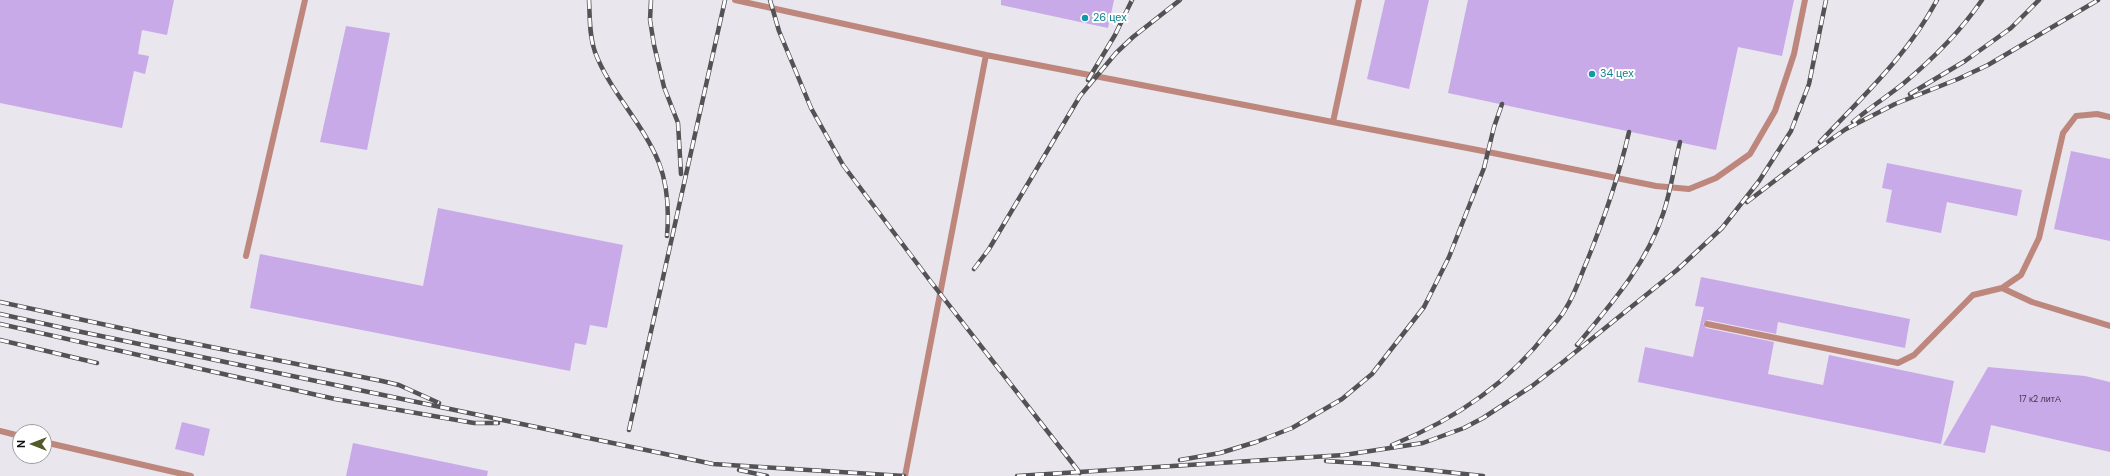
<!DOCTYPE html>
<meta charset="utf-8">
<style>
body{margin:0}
#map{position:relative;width:2110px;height:476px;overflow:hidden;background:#e9e6ed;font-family:"DM Sans",sans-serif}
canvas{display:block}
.north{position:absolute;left:12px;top:424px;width:40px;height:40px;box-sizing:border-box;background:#fff;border:1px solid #9f9fa0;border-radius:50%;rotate:270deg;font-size:11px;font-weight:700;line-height:16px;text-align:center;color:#100f11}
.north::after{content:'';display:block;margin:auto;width:14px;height:18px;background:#535a29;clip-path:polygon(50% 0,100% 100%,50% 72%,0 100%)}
</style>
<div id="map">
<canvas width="2110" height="476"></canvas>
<div class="north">N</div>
</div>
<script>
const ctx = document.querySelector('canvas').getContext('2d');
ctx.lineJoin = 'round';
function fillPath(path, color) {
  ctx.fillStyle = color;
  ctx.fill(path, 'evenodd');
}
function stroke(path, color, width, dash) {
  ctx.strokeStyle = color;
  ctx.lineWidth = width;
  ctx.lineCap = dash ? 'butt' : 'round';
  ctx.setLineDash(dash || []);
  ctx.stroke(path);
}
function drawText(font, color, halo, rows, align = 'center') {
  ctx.font = font + ' "DM Sans",sans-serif';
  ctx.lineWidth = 4;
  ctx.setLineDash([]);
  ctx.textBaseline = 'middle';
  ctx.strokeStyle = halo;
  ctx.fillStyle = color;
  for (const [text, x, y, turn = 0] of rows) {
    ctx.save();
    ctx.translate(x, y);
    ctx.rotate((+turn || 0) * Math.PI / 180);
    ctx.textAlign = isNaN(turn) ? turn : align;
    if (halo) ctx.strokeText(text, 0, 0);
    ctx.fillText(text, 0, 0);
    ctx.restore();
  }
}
const building = new Path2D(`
 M0 0H174L167 35 142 30 138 54 149 56 145 74 134 71 122 128 0 103Z
 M1001 0H1114L1108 28 1001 5Z
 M1385 0H1429L1409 89 1367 79Z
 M1468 0H1794L1782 56 1738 47 1716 150 1448 93Z
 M346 26 390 33 367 150 320 142Z
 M2071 151 2110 159V241L2054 229Z
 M1887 163 2022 190 2017 216 1947 202 1941 233 1886 222 1892 190 1882 188Z
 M438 208 623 245 607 328 590 325 586 345 575 343 570 371 250 308 260 254 423 286Z
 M1701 277 1910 319 1905 348 1778 322 1776 334 1708 320 1703 323 1706 328 1774 342 1768 374 1823 385 1829 355 1954 381 1941 444 1638 382 1645 347 1693 357 1704 307 1695 306Z
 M1988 367 2085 376 2110 382V452L1991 425 1985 453 1943 445Z
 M182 422 210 429 204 456 175 449Z
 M353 443 488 471 487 476H346Z`);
const lane = new Path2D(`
 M735 0 986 55 1488 152 1656 186 1689 189 1716 178 1750 154 1775 111 1794 54 1805 0
 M1333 122 1359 0
 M246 256 305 0
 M2002 288 2032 302 2110 326
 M1707 324 1898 363 1914 355 1973 295 2002 288 2021 275 2039 238 2063 133 2076 116 2097 114 2110 117
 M0 431 20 436
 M44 442 191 476
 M905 476 986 55`);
const rail = new Path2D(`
 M589 0C590 17 589 35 595 52 610 92 643 123 659 163 668 186 669 212 667 236
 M651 0 650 20 654 45 664 87 678 123 681 174
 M770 0 779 31 811 108 843 165 931 282 1080 473
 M1088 80 1115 35 1132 0
 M1910 94 1965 61 2011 28 2039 0
 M1853 122C1869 108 1888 96 1904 83 1934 58 1960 32 1982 0
 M1820 142C1862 97 1908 55 1937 0
 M1747 202 1811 153 1846 129 1895 104 1958 79 1988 65 2098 0
 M974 269 989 249 1080 96 1116 53 1133 37 1180 0
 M0 302 171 339 382 381 399 385 439 403
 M0 314 77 331 713 464 904 476
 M0 324 335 399 474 423H498
 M0 340 97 363
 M1577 345C1611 304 1646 265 1663 214 1671 191 1674 166 1680 142
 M629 430 725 0
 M1392 445C1454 420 1509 383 1549 330 1555 323 1562 316 1566 308 1575 294 1580 277 1587 261 1604 219 1619 176 1629 132
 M1180 460 1220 453 1256 442 1292 428 1342 399 1372 374 1424 307 1449 257 1484 168 1494 127 1502 104
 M1326 461 1373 464 1483 476
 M739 470 767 476
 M1017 476 1344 455 1423 443 1464 428 1483 418 1532 386 1563 362 1677 270 1722 228 1759 181 1791 131 1809 84 1826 0`);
const markers = [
 [1085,18,4,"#0f9aa8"],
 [1592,74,4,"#0f9aa8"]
];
const numberNames = [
 ["17 к2 литА",2040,400]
];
const cultureNames = [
 ["26 цех",1093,18],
 ["34 цех",1600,74]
];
fillPath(building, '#c9aae9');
stroke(lane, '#be877d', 6);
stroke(rail, '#535255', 4.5);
stroke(rail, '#fff', 3, [9]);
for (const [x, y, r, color] of markers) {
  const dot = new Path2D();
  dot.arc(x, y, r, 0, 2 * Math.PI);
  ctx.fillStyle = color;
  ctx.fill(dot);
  stroke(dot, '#fff', 1.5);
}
drawText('9px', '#3e3647', null, numberNames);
drawText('11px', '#0d838f', '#fff', cultureNames, 'left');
</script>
